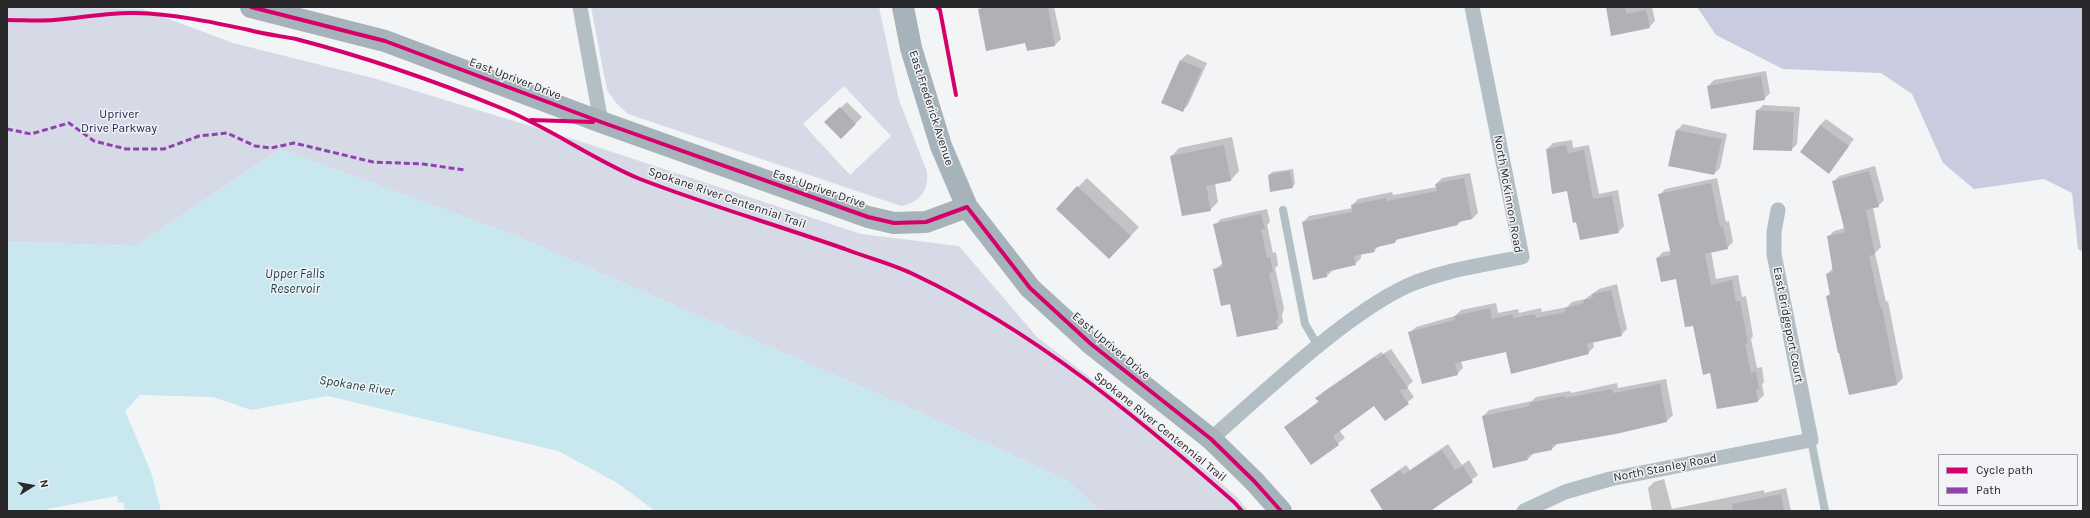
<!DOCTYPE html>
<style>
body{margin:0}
#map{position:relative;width:2090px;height:518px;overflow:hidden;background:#f3f4f6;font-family:Karla,sans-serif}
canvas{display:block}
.frame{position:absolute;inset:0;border:8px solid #29292b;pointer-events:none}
.legend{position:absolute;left:1938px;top:454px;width:140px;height:52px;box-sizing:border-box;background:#f2f3f7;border:1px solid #a2a2a5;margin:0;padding:5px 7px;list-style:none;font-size:12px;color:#29292b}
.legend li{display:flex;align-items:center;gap:8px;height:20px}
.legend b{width:20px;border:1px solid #a2a2a5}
.north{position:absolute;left:12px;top:466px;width:40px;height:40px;-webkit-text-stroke:3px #f2f3f7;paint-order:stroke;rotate:79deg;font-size:11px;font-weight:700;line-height:16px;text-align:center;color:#29292b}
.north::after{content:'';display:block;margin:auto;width:14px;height:18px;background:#29292b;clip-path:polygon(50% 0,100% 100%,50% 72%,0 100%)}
</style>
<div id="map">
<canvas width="2090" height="518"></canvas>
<div class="frame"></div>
<ul class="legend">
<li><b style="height:5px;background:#d6006c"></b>Cycle path</li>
<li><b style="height:5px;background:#8e44ad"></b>Path</li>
</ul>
<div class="north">N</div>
</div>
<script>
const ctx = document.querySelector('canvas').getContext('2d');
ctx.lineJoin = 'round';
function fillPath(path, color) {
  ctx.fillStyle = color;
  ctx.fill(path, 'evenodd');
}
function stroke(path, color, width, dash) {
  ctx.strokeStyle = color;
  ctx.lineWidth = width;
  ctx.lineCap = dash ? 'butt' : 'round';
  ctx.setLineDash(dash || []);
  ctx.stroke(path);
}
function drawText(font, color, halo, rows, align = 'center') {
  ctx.font = font + ' Karla,sans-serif';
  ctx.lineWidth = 3;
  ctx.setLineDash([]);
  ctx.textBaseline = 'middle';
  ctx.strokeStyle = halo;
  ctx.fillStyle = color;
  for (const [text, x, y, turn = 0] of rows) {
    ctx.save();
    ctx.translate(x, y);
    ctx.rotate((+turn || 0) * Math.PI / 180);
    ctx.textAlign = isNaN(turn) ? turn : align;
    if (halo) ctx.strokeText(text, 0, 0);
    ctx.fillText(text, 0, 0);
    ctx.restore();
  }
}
const green = new Path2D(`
 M7 7 142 9 233 43 373 78 573 139 861 234 959 246 1037 337 1152 425 1237 497 1248 511H1099L1068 481 919 412 516 236 280 149 136 246 7 242Z
 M591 7H879L899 100 927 172C929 191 919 203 901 206L628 114 616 103 607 90ZM844 86 891 136 850 175 803 124Z`);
const forest = new Path2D(`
 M1697 7H2083V252L2078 249 2072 193 2044 179 1974 189 1943 163 1912 94 1881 73 1783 69 1716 35Z`);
const water = new Path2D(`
 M280 149 516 236 919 412 1068 481 1099 511H655L616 482 558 451 328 396 251 410 213 397 140 395 125 411 151 472 161 511H125L123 502 118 503 117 496 47 509V511H7V242L136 246Z`);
const shadow = new Path2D(`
 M984 7H1054L1061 39 1055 45 1028 50 1026 42 979 11Z
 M1607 7H1652L1655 21 1649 27Z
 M1187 54 1207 63 1188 105 1182 111 1162 102 1181 60Z
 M1766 71 1770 93 1764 99 1708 86 1714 80Z
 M847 102 862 117 841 138 826 122Z
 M1763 105 1800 107 1797 144 1791 150 1757 111Z
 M1826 119 1854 139 1829 173 1820 125Z
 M1683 124 1727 134 1720 168 1714 174 1677 130Z
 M1232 137 1239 171 1231 180 1215 183 1218 202 1210 210 1171 157 1179 148Z
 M1572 140 1573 148 1589 145 1599 194 1618 190 1624 226 1618 232 1577 221 1568 190 1547 149 1553 143Z
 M1875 166 1884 200 1878 206 1873 208 1881 247 1875 253 1886 302 1888 301 1903 378 1897 384 1849 394 1827 296 1831 293 1827 274 1833 268 1828 237 1834 231 1845 228 1833 182 1839 176Z
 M1293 169 1295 184 1292 187 1269 175 1272 172Z
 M1470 173 1478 213 1472 219 1462 221 1458 224 1399 238 1395 242 1380 245 1374 251 1361 254V258L1355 264 1333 270 1327 276 1313 278 1303 222 1309 216 1353 208 1352 205 1358 199 1392 192 1393 195 1437 187 1436 184 1442 178Z
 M1087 178 1139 227 1118 249 1057 209Z
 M1717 178 1726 222 1729 221 1733 242 1727 248 1711 251 1716 279 1738 275 1742 297 1746 296 1753 336 1751 339 1757 368 1762 367 1764 382 1762 384 1764 395 1758 401 1718 408 1711 372 1677 278 1657 258 1663 252 1671 251 1660 195 1665 189Z
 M1267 209 1270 222 1267 225 1273 253 1276 252 1278 265 1275 268 1284 308 1282 315 1283 322 1277 328 1231 303 1214 270 1223 263 1215 225 1221 219Z
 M1617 284 1627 329 1621 335 1593 342 1594 347 1588 353 1550 362 1546 365 1512 372 1507 351 1461 361 1463 368 1457 374 1409 333 1416 327 1455 316 1461 310 1496 303 1498 313 1518 309 1519 313 1541 308 1542 312 1567 307 1572 302 1585 299 1599 289Z
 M1391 349 1413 381 1407 387 1414 397 1385 420 1374 404 1339 430 1345 438 1311 464 1285 427 1319 401 1317 398 1323 392 1381 352 1383 354Z
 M1666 379 1673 415 1667 421 1616 433 1558 443 1552 449 1534 453 1528 459 1483 416 1489 410 1532 401 1536 397 1570 391 1571 393 1617 383 1618 388Z
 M1448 444 1462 465 1469 460 1478 475 1431 511H1384L1371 490 1406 465 1410 470Z
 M1664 479 1672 509 1764 490V493L1786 488 1791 511H1652L1648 488 1654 482Z`);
const building = new Path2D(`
 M987 7H1048L1055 46 1027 51 1025 43 986 51 978 9Z
 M1606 7H1625L1626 14 1646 10 1650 28 1611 36Z
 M1180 60 1202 69 1183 112 1161 103Z
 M1761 76 1765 100 1711 109 1707 86Z
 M840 107 856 124 841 139 824 122Z
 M1756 110 1794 112 1792 151 1753 150Z
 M1820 125 1849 146 1829 174 1800 152Z
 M1676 130 1722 139 1714 175 1668 166Z
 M1224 145 1231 181 1206 186 1211 211 1182 216 1170 156Z
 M1566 145 1568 153 1584 150 1593 199 1612 196 1619 233 1580 240 1576 222 1573 223 1567 191 1552 194 1546 149Z
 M1290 171 1293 188 1270 192 1268 175Z
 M1869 171 1879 207 1866 210 1875 254 1869 256 1880 307H1882L1897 385 1849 395 1839 353H1838L1826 296 1830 295 1826 274 1833 272 1827 236 1845 232 1832 181Z
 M1464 178 1472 219 1458 222V225L1395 240V243L1373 248 1375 252 1354 256 1356 265 1326 272 1327 277 1313 280 1302 222 1352 212 1351 205 1386 198 1387 201 1437 191 1435 184Z
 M1711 183 1720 227H1723L1728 249 1705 254 1711 285 1732 280 1736 302 1740 301 1748 343 1745 344 1751 373 1756 372 1759 389H1756L1758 402 1717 409 1710 373 1703 375 1693 326 1685 327 1676 279 1661 282 1656 258 1671 255 1658 194Z
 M1077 186 1131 236 1109 259 1056 209Z
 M1261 214 1265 229H1261L1267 258 1270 257 1273 272 1269 273 1278 315V320H1276L1278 329 1237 337 1230 304 1221 306 1213 269 1223 267 1213 224Z
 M1611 290 1622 336 1587 344 1589 354 1511 374 1506 352 1455 363 1458 375 1422 384 1408 332 1455 320 1454 316 1490 308 1492 319 1513 314V318L1535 314 1536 318 1565 312V308L1584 303 1583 300 1593 298 1592 294Z
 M1384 354 1408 388 1399 390 1409 404 1385 421 1374 406 1333 436 1339 445 1311 465 1284 427 1319 402 1315 398 1375 357 1376 359Z
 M1660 384 1667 422 1616 434 1552 445V450L1527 455 1528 460 1493 468 1482 416 1530 406 1529 403 1564 396 1565 398 1612 389 1613 393Z
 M1442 450 1455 470 1463 466 1473 482 1430 511H1383L1370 490 1400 470 1403 475Z
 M1781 494 1784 511H1733L1732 504Z`);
const lane = new Path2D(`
 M1283 210 1305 324 1318 346
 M1811 440 1825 511`);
const street = new Path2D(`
 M580 7 601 122
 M1211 439C1247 407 1282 375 1319 345 1346 323 1375 301 1407 286 1443 270 1484 265 1522 257L1472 7
 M1524 511 1565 492 1610 479 1811 440 1774 254V232L1778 210`);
const secondary = new Path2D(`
 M251 7 385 41 601 122 868 217 894 223 926 222 967 207
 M903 7 911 48 941 146 967 207 1030 288 1091 344 1211 439 1254 481 1281 511`);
const quiet = new Path2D(`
 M7 129 31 134 69 123 94 141 126 149H164L199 136 227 133 255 146 271 148 294 143 373 162 423 164 465 170`);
const cycleway = new Path2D(`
 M251 7 385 41 601 122 868 217 894 223 926 222 967 207 1030 288 1091 344 1211 439 1254 481 1281 511
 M937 7 940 10 956 95
 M7 20C23 20 39 21 54 20 81 18 108 12 135 13 174 14 212 22 249 30 264 34 280 36 296 39 365 57 435 81 501 108 549 127 592 159 640 179 707 205 777 225 845 249 868 258 893 264 915 275 1034 331 1136 416 1234 502L1242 511
 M531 120 593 122`);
const streetNames = [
 ["East Upriver Drive",515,79,21],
 ["East Frederick Avenue",931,108,72],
 ["East Upriver Drive",819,189,19],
 ["North McKinnon Road",1508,194,80],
 ["Spokane River Centennial Trail",727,198,19],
 ["East Bridgeport Court",1788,325,79],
 ["East Upriver Drive",1111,346,40],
 ["Spokane River Centennial Trail",1160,427,39],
 ["North Stanley Road",1665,468,-11]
];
const parkNames = [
 ["Upriver",119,115],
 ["Drive Parkway",119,129]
];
const waterNames = [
 ["Upper Falls",295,274],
 ["Reservoir",295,289],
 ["Spokane River",357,386,9]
];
fillPath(green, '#d6d9e6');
fillPath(forest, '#c8ccde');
fillPath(water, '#c8e7ee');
fillPath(shadow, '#0003');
fillPath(building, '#b0b0b7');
stroke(lane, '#b3bec5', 8);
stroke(street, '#b3bec5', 15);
stroke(secondary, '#a6b3ba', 22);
stroke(quiet, '#8e44ad', 3, [6, 3]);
stroke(cycleway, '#d6006c', 4);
drawText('12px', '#29292b', '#f2f3f7', streetNames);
drawText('12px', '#232752', '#f2f3f7', parkNames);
drawText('italic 13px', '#153d45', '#f2f3f7', waterNames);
</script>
